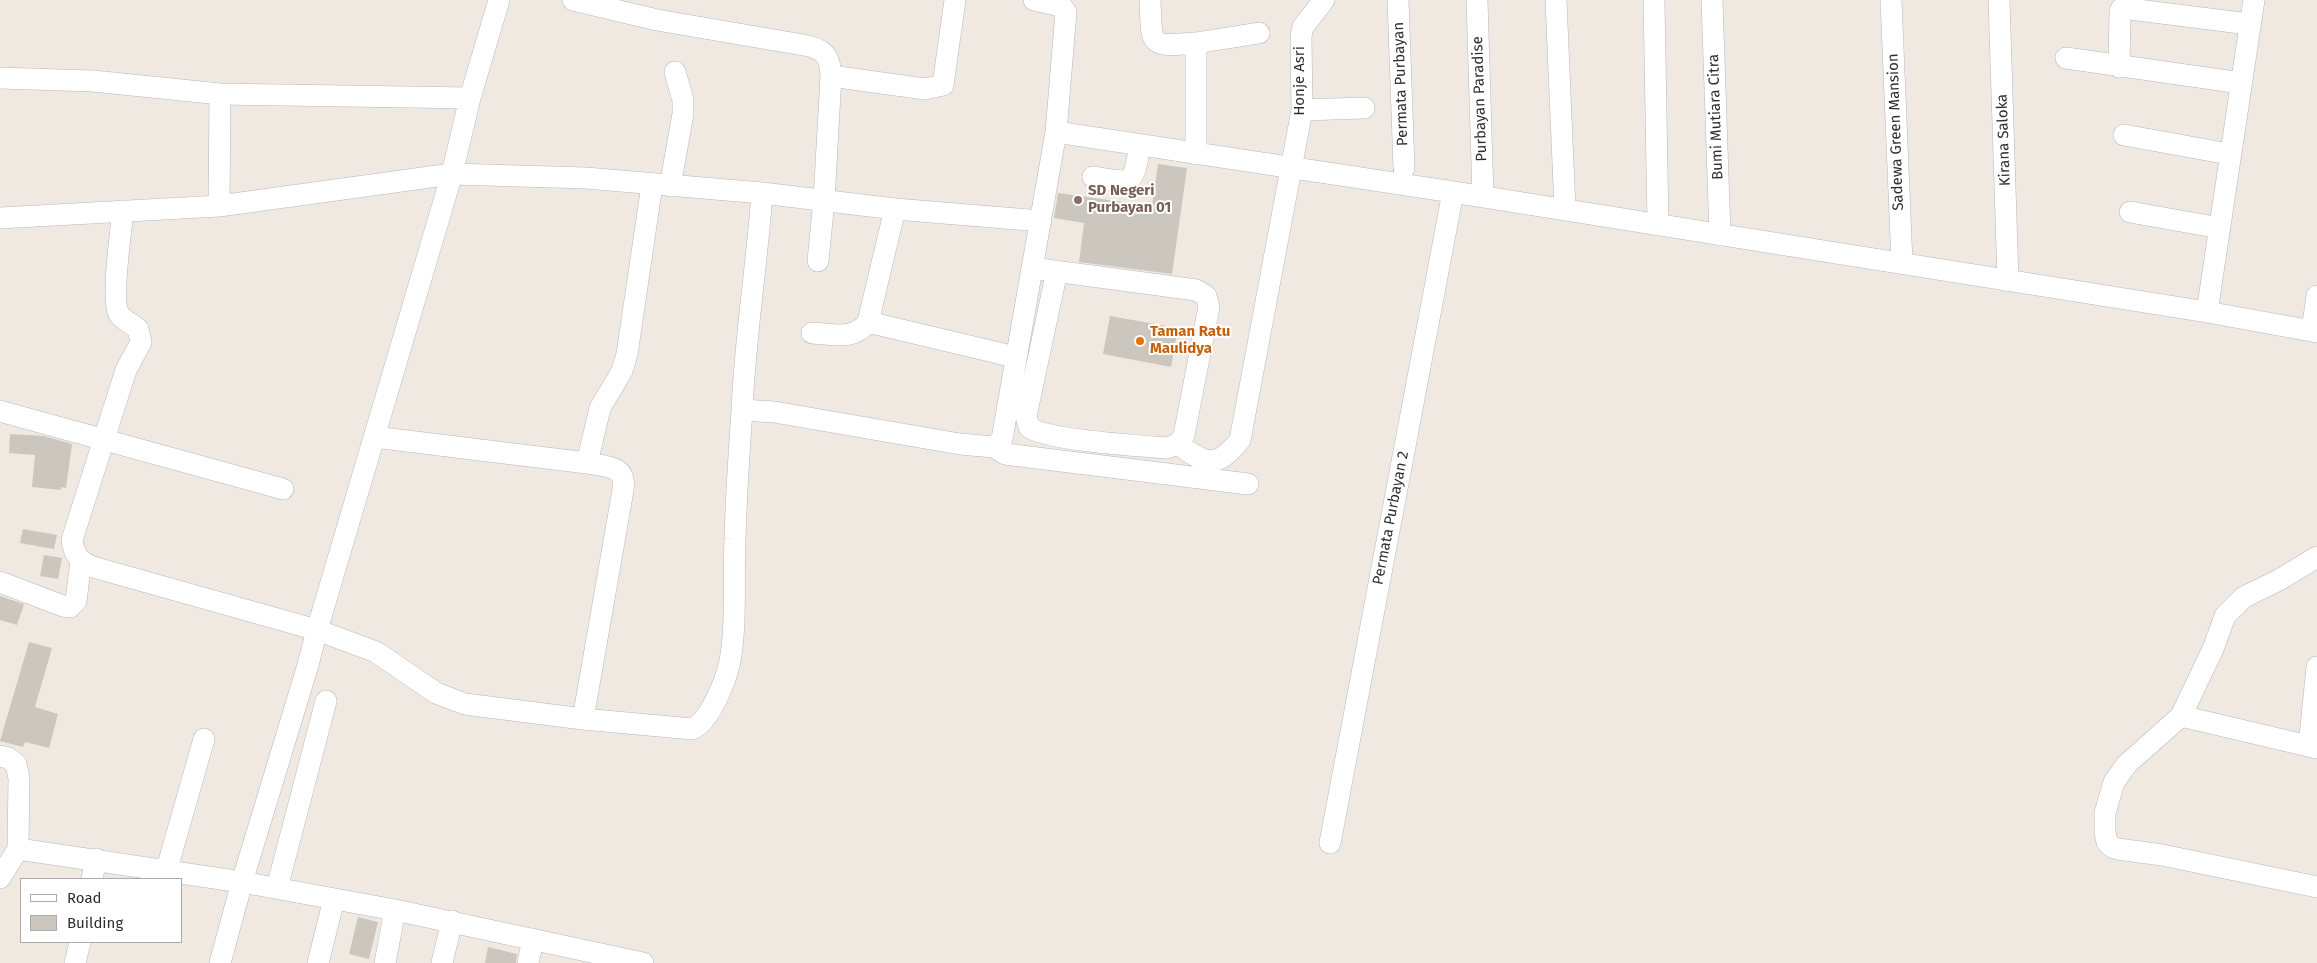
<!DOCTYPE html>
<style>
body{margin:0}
#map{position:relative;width:2317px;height:963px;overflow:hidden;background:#efe9e1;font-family:"Fira Sans",sans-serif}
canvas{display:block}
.legend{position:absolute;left:20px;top:878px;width:162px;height:65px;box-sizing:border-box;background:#fff;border:1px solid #ababab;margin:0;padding:6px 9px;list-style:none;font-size:15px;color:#2e2e2e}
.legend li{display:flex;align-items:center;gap:10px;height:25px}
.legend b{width:25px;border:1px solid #ababab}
</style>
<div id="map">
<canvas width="2317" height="963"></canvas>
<ul class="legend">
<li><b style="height:6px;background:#fff"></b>Road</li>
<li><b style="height:14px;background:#cbc7bf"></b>Building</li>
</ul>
</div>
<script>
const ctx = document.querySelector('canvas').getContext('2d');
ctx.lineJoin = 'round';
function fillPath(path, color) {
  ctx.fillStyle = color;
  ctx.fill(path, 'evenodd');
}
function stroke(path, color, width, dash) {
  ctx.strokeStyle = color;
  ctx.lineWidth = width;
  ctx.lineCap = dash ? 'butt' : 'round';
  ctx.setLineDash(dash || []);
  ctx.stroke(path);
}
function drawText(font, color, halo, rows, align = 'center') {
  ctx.font = font + ' "Fira Sans",sans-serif';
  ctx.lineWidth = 4;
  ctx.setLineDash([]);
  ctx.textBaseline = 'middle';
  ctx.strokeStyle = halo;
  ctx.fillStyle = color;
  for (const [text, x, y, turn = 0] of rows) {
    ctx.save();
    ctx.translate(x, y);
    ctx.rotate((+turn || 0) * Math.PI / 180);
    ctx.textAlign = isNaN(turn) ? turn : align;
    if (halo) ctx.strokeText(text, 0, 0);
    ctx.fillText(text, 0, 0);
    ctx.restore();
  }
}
const building = new Path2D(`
 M1158 164 1187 168 1172 274 1079 262 1084 223 1054 218 1058 193 1152 206Z
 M1110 316 1178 328 1171 367 1103 354Z
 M10 434 44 436 72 444 66 488 61 487V490L32 487 35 455 9 453Z
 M23 529 57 535 54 549 20 543Z
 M44 555 62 558 58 579 40 576Z
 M0 596 24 604 17 625 0 620Z
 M29 642 52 648 35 707 58 714 49 748 25 742 23 747 0 741Z
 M358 917 378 922 369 959 349 954Z
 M488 947 517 954 516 963H485Z`);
const minor = new Path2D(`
 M573 0 657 20 809 46C827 51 830 59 831 76L824 200 818 261
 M1150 0C1152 47 1148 47 1196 43V154
 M1398 0 1404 168
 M1477 0 1483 197
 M1556 0 1565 210
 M1654 0 1658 225
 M1712 0 1720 235
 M1891 0 1902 263
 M1999 0 2008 281
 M1196 43 1259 33
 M2066 58 2241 83
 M2119 67 2120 11 2122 8 2249 24
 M831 76 925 89 943 85 955 0
 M0 78 93 81 220 94 470 98
 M1302 110 1364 108
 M1056 132 1453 192 2207 312 2317 332
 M2124 135 2229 154
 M1093 177C1134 183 1133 187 1140 145
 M670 186 683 114V100L675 72
 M219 206 220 94
 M123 211C121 229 111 302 119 314 123 320 132 324 138 329L141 342 126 370 72 540C74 555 79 561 93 567L317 630 376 652 436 693 465 704 583 719 692 729C710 722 726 680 730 661 737 621 733 580 735 539 736 496 739 453 742 410L774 412 960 444 994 447 1002 439 1056 132 1066 12 1061 6 1034 0
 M2130 212 2220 228
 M0 218 219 206 452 174 586 178 762 193 895 209 1041 221
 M1032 268 1196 290 1206 296 1209 307 1184 435 1178 444 1167 448C1141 446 1045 440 1029 427L1026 416 1057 271
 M2207 312 2254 0
 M868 322 895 209
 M2312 331 2317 296
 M812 333C834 334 853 341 868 322L1015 357
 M742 410C745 337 757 265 762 193
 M0 411 283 489
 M374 437 587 463C607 467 627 465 623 490L583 719
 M1178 444C1205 464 1216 470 1240 440L1302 110 1301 36 1303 27 1324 0
 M994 447 1005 454 1248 484
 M587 463 600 408 622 371 627 354 652 185
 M2317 557 2279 580 2244 597 2225 616 2213 649 2181 716 2127 764 2114 782 2105 813V832L2107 842 2112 847 2118 849 2162 855 2317 887
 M0 582 63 606 70 607 76 601 81 561
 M2181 716 2317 748
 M2309 746 2317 667
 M0 756 8 758 16 764 19 778 18 849 0 878
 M1330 843 1453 192
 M18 849 242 882 395 910 643 963
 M166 872 204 739
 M92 879 96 859
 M277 888 326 701
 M75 963 80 942
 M220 963 242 882 308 665 317 630 452 174 470 98 499 0
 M318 963 334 899
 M385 963 395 910
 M442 963 452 921
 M528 963 533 939`);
const markers = [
 [1078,200,5,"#8d6e63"],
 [1140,341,5,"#e8710a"]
];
const streetNames = [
 ["Honje Asri",1300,81,-90],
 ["Permata Purbayan",1401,84,-92],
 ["Purbayan Paradise",1480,99,-92],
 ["Bumi Mutiara Citra",1716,117,-92],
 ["Sadewa Green Mansion",1896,132,-92],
 ["Kirana Saloka",2004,140,-92],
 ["Permata Purbayan 2",1391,518,-79]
];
const educationNames = [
 ["SD Negeri",1088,191],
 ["Purbayan 01",1088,208]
];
const foodNames = [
 ["Taman Ratu",1150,332],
 ["Maulidya",1150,349]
];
fillPath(building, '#cbc7bf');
stroke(minor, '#b4b7c1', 22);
stroke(minor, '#fff', 21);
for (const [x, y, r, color] of markers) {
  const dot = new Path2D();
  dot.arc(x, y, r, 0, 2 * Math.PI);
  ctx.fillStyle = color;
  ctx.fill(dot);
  stroke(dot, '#fff', 2);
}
drawText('15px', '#2e2e2e', '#fff', streetNames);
drawText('bold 15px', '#785e54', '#fff', educationNames, 'left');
drawText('bold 15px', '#c56008', '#fff', foodNames, 'left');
</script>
